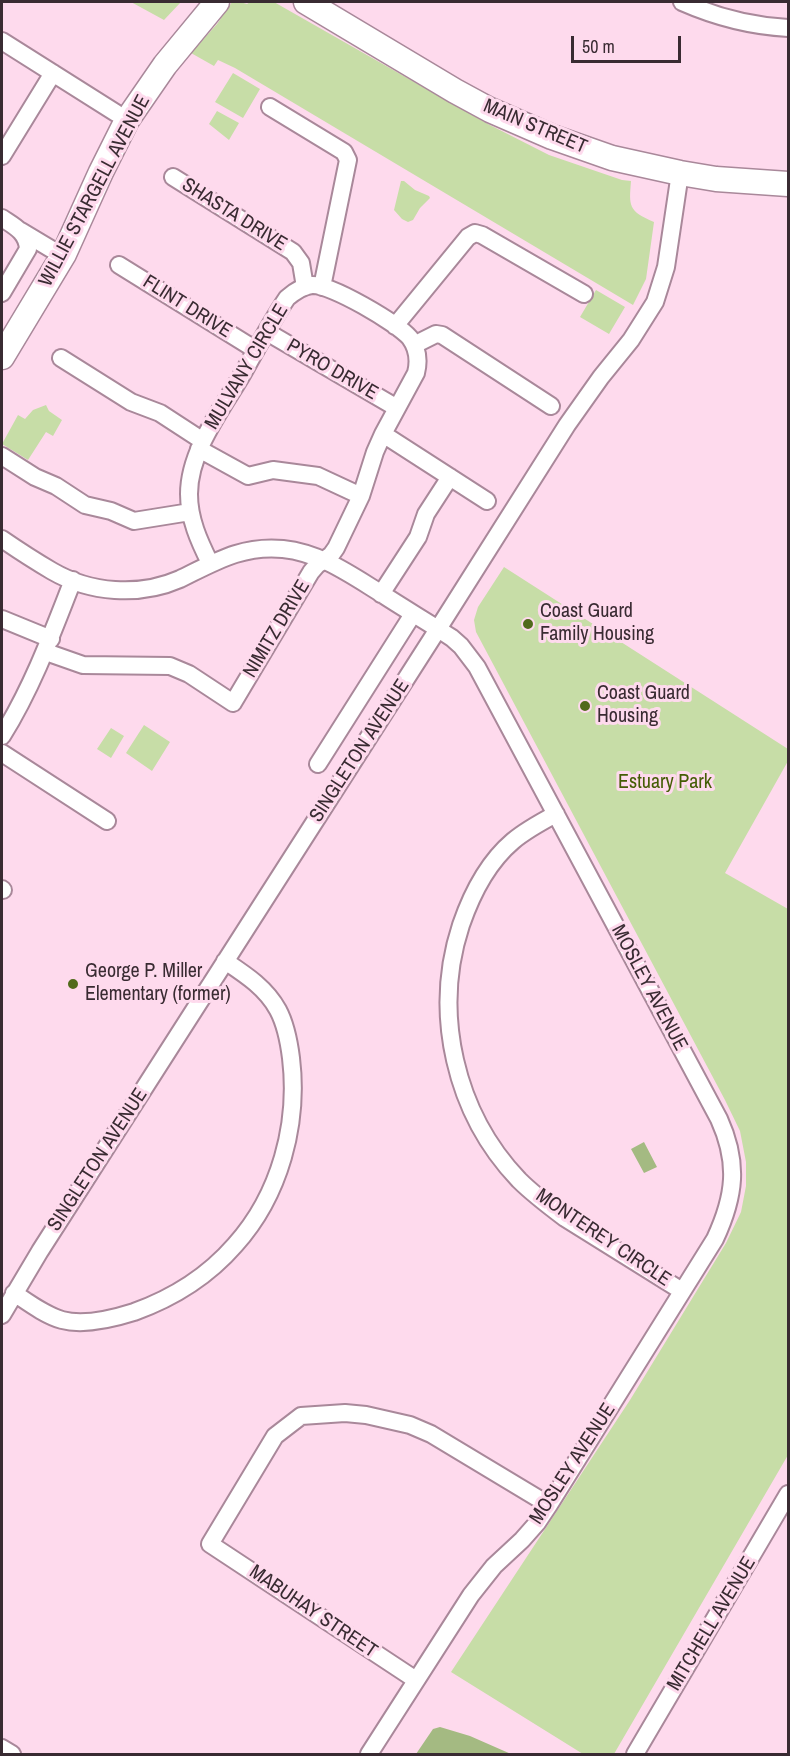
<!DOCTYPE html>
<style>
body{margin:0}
#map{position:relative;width:790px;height:1756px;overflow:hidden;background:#fedaed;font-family:"Archivo Narrow",sans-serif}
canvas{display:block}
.frame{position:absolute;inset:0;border:3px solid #392b32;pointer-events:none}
.scale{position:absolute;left:571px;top:36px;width:110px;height:27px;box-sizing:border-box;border:3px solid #392b32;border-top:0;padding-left:8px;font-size:18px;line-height:21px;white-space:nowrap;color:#392b32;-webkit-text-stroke:4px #fedaed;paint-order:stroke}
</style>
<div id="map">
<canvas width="790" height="1756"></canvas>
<div class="frame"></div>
<div class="scale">50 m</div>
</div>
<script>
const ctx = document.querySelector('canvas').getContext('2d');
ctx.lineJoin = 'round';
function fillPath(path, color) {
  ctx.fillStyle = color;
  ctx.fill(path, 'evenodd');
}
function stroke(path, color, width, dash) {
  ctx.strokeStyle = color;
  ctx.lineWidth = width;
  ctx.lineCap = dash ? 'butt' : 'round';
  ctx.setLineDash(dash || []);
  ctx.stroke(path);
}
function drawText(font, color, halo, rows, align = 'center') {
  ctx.font = font + ' "Archivo Narrow",sans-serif';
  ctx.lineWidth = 6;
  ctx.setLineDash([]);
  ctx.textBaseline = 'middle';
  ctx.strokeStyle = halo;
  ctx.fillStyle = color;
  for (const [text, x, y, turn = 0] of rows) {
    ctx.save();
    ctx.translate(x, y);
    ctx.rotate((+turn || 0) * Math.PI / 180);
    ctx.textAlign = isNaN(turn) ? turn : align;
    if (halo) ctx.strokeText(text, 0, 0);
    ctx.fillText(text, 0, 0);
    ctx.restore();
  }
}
const green = new Path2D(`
 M131 2H181L164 20Z
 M232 2H240L247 4 250 2H274L488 124 549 155 622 180 631 181C629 206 628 211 654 222L646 279 633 305 235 68 218 60 214 66 191 53 217 24Z
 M233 73 260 89 243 118 215 102Z
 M217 111 239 123 229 140 209 124Z
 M401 181H404L415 190 429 196 430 198 420 208 413 220 408 222 402 219 394 210Z
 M596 290 625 307 609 334 580 317Z
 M46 405 49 411 62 420 53 436 46 432 28 460 2 444 18 415 25 419 33 410Z
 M504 567 788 749V761L725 873 788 909V1455L614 1754H583L451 1672 630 1400 726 1243 741 1212 746 1186V1162L740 1131 725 1100 476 632 474 620 478 607Z
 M144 725 170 742 152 771 126 753Z
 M111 728 124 736 111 758 97 749Z`);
const water = new Path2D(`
 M644 1142 657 1167 644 1173 631 1149Z
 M440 1727 470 1736 511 1754H416L433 1729Z`);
const street = new Path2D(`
 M682 2C716 17 751 26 788 28
 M2 41 116 113
 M270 107 344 152 348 160 322 287
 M2 156 53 73
 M173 177 293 252 301 263 305 287
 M2 218C14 226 27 232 28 249L2 293
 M21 231 51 249
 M119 265 256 350
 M395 326 468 237 475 233 482 235 584 294
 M267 332 397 408
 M414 345 436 334 442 335 551 406
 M61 358 131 402 160 413 203 441
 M383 434 487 501
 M199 449 248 476 273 470 318 476 361 496
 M2 456 35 477 56 486 85 505 111 511 134 521 190 512
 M2 539C18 550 35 561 52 571 90 593 139 597 180 579 215 562 242 545 283 549 321 553 351 575 382 594 405 609 429 623 452 638L461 646 477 667 719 1119C739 1163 735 1196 715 1239L549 1505 537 1523 522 1540 494 1566 471 1595 369 1754
 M381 594 418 537 426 514 450 477
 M2 619 51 639
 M46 652 83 665 170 666 189 674 233 703 311 572 317 565 331 555 336 548 361 496 375 452 383 434 416 373C419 361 418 349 410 338 397 323 331 284 312 285 302 286 294 292 287 298 271 322 257 348 243 373 222 409 189 451 189 494 189 519 199 541 210 563
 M2 736C32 688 52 634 73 580
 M2 753 107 821
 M318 764 413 614
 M556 814C541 822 526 830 513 841 487 863 472 893 461 925 432 1013 455 1113 519 1180 533 1194 549 1206 565 1218L682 1291
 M2 889 3 890
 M14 1293C29 1303 45 1315 62 1320 84 1326 112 1319 134 1312 173 1298 208 1276 235 1245 280 1195 299 1124 291 1058 289 1042 286 1025 278 1010 266 988 246 975 225 961
 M2 1315 40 1251 438 629 567 425 601 377 631 340 655 302 666 267 680 173
 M416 1680 210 1544 275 1436 301 1416 345 1413 366 1415 410 1425 431 1434 549 1505
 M2 1748 12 1754
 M635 1754 788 1494`);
const secondary = new Path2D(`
 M306 2 455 91 490 110 552 137 612 158 680 173 716 179 788 184
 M2 357 64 254 101 172 127 120 165 65 217 2`);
const markers = [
 [528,624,6,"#516a1b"],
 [585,706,6,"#516a1b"],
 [73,984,6,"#516a1b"]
];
const streetNames = [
 ["MAIN STREET",535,127,23],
 ["WILLIE STARGELL AVENUE",95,191,-62],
 ["SHASTA DRIVE",234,215,32],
 ["FLINT DRIVE",187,307,32],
 ["MULVANY CIRCLE",247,367,-59],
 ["PYRO DRIVE",332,370,30],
 ["NIMITZ DRIVE",277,629,-59],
 ["SINGLETON AVENUE",360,751,-57],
 ["MOSLEY AVENUE",649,988,62],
 ["SINGLETON AVENUE",98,1160,-57],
 ["MONTEREY CIRCLE",603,1238,34],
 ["MOSLEY AVENUE",573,1464,-57],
 ["MABUHAY STREET",313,1612,34],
 ["MITCHELL AVENUE",712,1624,-59]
];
const poiNames = [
 ["Coast Guard",540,612],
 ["Family Housing",540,635],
 ["Coast Guard",597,694],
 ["Housing",597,717],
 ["George P. Miller",85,972],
 ["Elementary (former)",85,995]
];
const parkNames = [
 ["Estuary Park",665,783]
];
fillPath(green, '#c7dda7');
fillPath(water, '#a4ba82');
stroke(street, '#a9889a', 20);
stroke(secondary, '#a9889a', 27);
stroke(street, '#fff', 16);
stroke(secondary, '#fff', 24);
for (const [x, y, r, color] of markers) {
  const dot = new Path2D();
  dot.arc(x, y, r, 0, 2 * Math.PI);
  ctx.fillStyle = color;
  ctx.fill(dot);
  stroke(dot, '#fedaed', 2);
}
drawText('20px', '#392b32', '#fedaed', streetNames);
drawText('20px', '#392b32', '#fedaed', poiNames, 'left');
drawText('20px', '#445d05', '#fedaed', parkNames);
</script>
